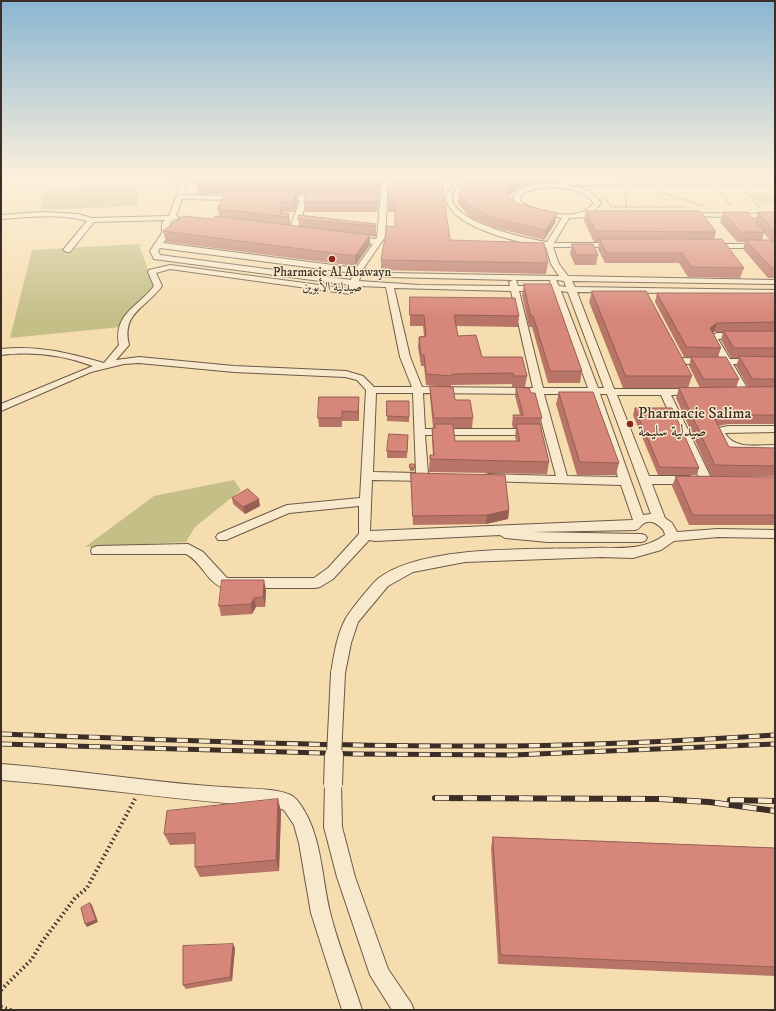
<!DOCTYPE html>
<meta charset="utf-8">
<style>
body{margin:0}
#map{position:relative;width:776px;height:1011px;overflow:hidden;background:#f6ddb0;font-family:"IM FELL DW Pica",serif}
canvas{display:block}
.frame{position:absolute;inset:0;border:2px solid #3b2e26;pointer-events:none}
</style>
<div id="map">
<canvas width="776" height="1011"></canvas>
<div class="frame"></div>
</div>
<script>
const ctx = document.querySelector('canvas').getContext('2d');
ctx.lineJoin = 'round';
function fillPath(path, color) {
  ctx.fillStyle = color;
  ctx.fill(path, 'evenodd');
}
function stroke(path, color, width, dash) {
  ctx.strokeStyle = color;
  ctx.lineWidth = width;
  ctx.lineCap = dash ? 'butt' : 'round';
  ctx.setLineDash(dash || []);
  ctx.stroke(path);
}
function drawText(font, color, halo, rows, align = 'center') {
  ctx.font = font + ' "IM FELL DW Pica",Amiri,serif';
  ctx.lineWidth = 3;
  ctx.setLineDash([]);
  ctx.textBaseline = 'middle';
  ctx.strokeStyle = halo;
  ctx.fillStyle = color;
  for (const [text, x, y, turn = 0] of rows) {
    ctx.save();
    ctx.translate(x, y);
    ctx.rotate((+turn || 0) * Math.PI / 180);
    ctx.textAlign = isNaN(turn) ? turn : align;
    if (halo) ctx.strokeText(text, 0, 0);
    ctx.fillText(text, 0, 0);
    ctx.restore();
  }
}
const green = new Path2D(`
 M135 184 139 206 41 210 44 191Z
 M752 194 775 195V203H760Z
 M139 244 156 292 121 327 10 338 32 250Z
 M234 480 241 490 195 527 186 542 85 547 154 496Z`);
const pathFar1 = new Path2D(`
 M626 191V214
 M719 191 732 207
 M660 192 704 206
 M746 192 760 207
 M604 195 611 207
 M611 207H685`);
const path = new Path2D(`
 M1 990 32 959 42 942 75 898 87 888 135 799
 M1 1007 11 1010`);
const minor = new Path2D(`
 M161 176H175L185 179 195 176 218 177 219 178C211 183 197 179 188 182L183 195 238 196 241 198 238 200 182 199 176 216 180 218 173 220 170 223V233L163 243 356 268 373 244 354 241 350 239 354 237 376 239 377 237 382 181H364L361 179C368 174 396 177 406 177L408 178V180L388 181 385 237 363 269 388 273 559 276 551 264 546 247C521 243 445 227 446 195L455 181H426L424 180V178L466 176V178C413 214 525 239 547 242L562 218 534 213 517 205 513 197C522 183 542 183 557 184L560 181H775V185H568C582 187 593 192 601 203L593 212H602L605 214 602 216 569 218 554 243H614L618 245 614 247H553L559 264 568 276 775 280V284L572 281 575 287 775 290V294L577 292 614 389H694L699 392 694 395H671L712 480 706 484 700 480 661 395H617L649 476H690L696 480 690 484H652L665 518 672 523 677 532 718 529 775 530V538L718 537 674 541 661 550 633 558 601 557 465 562 413 572 388 586 358 622 351 643 345 673 343 677 338 679 333 677 331 673C334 655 337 634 346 618 351 610 372 583 379 578 424 544 536 550 592 548 620 547 640 552 665 535L664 531C660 525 650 518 643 524 639 527 640 529 635 530L532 532 641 534 645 535 647 538 645 541 641 542H548L505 538 500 535 375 541 369 540 333 579 320 587 315 588H224C207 583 202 562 186 554H92L91 551 92 548 97 546 188 544 203 552 227 578H314L328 568 359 534V506L289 513 226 540H218L216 537 218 534 287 505 360 498 366 390 357 380 345 377 234 372 139 363 124 364 91 372 1 411V404L93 366C63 355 33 351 1 355V349C38 345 69 353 104 363L119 345C113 314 138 307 154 286L148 272 149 270 170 265 349 289 350 285 154 259 150 251 162 233V223L165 220 94 222 70 252H67L63 250 87 221C60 213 29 217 1 219V215L43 212 78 214 92 218 169 216 182 181ZM539 188C559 187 581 187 594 203 579 223 541 213 522 203L519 197 525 192ZM160 248 353 273 351 280 160 255 158 251ZM170 269 350 294 356 292 358 286 386 287 400 357 412 387H374L363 376 346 371 234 366 139 357 116 360 129 345C121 313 146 308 162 286L156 273ZM361 274 388 277 513 280 509 282 510 286 419 285 359 281ZM513 280H550L551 286H518L516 280ZM556 280 564 281 566 287 559 286ZM394 288 511 291 533 388 422 387 410 357ZM519 291H552L588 388H543ZM561 291 568 292 604 388H598ZM376 393H413L416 473 373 472ZM423 393 534 394 556 476 489 474 485 475 483 478 485 481 621 485 633 520 370 531 372 480 427 481 433 477 428 473 425 435H530L535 432 530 429H425ZM544 394H590L618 477 567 476ZM600 394H607L651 514 643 515Z
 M281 197 320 196 323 198 320 200H307L297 231 293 233 289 231 300 200H283L281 199Z
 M687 213 775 214V218L685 216V214Z
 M707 244H775V248H710L706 246Z
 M717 333H737L742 336 737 339H718L730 359H775V365L733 364 750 393 749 395H741L724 364H680L675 361 680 358 720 359 708 338Z
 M728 426H775V432L725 433C734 450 758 445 775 445V451C760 452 733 456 721 445 717 441 715 435 713 431L714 429Z
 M1 764C81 770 159 784 239 788 253 789 288 788 297 800 322 831 321 875 330 912 338 945 352 978 362 1010H342L311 913 299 843 294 825 284 810 275 807C183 801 93 787 1 780Z
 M333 777 339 779 341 785 342 827 355 877 388 969 411 1003 414 1010H392L370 975 337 877 324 827 325 785 327 779Z`);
const railFar1 = new Path2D(`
 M1 734C151 739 302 746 452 746 560 747 668 742 775 735
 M1 744 357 754 513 755 775 744`);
const rail = new Path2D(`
 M435 798 660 799 709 802 775 811
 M730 800 775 801`);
const minorBridgeFar1 = new Path2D(`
 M334 756 338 673`);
const minorBridge = new Path2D(`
 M333 785 334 755`);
const wall = new Path2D(`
 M380 176V183L378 195V212H305L304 202 306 195H297L298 201 294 212H282V213L289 214 290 225 299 226 298 219 376 224V237L370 236V245L355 266 166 242 163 231 213 219 219 216 218 209 225 194H198L197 184Z
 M389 176 450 240 548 263 546 274 381 270V260L395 227V212H388Z
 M471 176H555L554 182 533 183 518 188 508 196 516 203 555 223 544 240 495 228 470 217 458 204 459 194Z
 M619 176H771L770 180H621Z
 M586 211 716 232 714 239 744 268 740 278 688 277 679 263H605L598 249 599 242H594L584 221Z
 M723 212 755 221 758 212H775V243L773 242 774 244H775V278H768L743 249 745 242H737L720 222ZM764 233 770 240H762Z
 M572 244 598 255 596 265H575L570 254Z
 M524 284 582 371 580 383H548L532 327H529L522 295Z
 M592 291 692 376 688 388H700L689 366 691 357H684L655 302 657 293H775V424H728L718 426 729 447 775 448V476H711L676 398 679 388H623L589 302ZM714 332H723L721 340 731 358H739L736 366 748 387 736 388 739 379 718 357 721 348 713 334Z
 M410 297 519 316 518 327 456 326 458 336 482 357 527 376 525 387H512V384L451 385 455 400 473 418 472 428H453L455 441H516L515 436 516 428H513L512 424 513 415H520L515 396 516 387 531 393 542 418 540 426 549 462 547 474 429 472 430 455H433L432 441V428H435H433L430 396V386L448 387 426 385 424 366H421L418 347 419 337 424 336 423 326H410Z
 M559 392 619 463 616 475H577L556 404Z
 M387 401H409V422L387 421Z
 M359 406V421H342V427H319L318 418Z
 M635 408 699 468 697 475H658L633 415Z
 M408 435 407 458H387V451Z
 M410 464H414V471H410Z
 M411 473 509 510 508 519 486 524 413 525 411 482Z
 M676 476 775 477V525H689L672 486Z
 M232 498 260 506 245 514 233 504Z
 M266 590 265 607H256L252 614 221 616 219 606Z
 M281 811 279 871 200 877 195 867V844L170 845 164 834Z
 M493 837 775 848V976L498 964 491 848Z
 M235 948 232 981 186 989 183 985Z`);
const shadedWall = new Path2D(`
 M380 176V183L379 195V186Z
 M529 176H534L533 183 518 188 509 195 506 204 507 194 510 186 519 179Z
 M297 192 298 201 294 212 293 202Z
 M281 202 282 212 281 216 280 213Z
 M557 213 555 223 544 240 546 230Z
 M289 214 290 224 289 227 288 217Z
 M370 235V245L355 266V256Z
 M717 323 714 332 707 338 710 328Z
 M359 397V421L358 412Z
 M259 499 260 506 245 514 243 507Z
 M509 510 508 519 486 524 487 515Z
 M264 580 266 590 265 607 263 597Z
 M254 598 256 607 252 614 251 604Z
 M278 799 281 811 279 871 276 860Z
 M90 903 92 905 98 922 87 927 85 924Z
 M233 944 235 948 232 981 230 977Z`);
const building = new Path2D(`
 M201 176H380L379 186 197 184Z
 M389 176H441L450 240 544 243 548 263 381 260 387 226 395 227V202H388Z
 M471 176H529L519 179 510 186 507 194 516 203 526 206 557 213 546 230 496 219 471 207 459 194 463 183Z
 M226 191 297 192 293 202H281L280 213 289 214 288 217 218 209Z
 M307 192 378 193V202H304Z
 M586 211H700L716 232 596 231Z
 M723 212H747L765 232H741Z
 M758 212H775V232Z
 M299 215 376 224 375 226 298 219Z
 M184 216 213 219 215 216 370 235 355 256 163 231Z
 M600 239H722L744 268 691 267 682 253H607Z
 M746 240H771L774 244H775V268H772Z
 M572 244H593L598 255H577Z
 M524 284H551L582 371H550L533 316H531Z
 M592 291H646L692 376H626Z
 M657 293H775V322L717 323 710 328 721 348 687 347Z
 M410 297 515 298 519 316 454 315 458 336 476 335 482 357H522L527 376H514L513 373 452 374V376L426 374 424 355H421L419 337 426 336 424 315H410Z
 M724 331H775V348H734Z
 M739 356 775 357V379H753Z
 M691 357H726L739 379H704Z
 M430 386 453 387 455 400H470L473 418H434Z
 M516 387 529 388 531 393H535L542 418H514L513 415H523Z
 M775 387V415H732L714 417 729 447 775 448V466L715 465 679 388Z
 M559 392H593L619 463 580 462Z
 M319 397H359L358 412 342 411V418H318Z
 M387 401H409V417L387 416Z
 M635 408H672L699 468 660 467Z
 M435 424H453L455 441H520L516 424H540L549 462 430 459V455H434L432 428H435Z
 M389 434 408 435 407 452 387 451Z
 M410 464H414L415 468H410Z
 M411 473 505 475 509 510 487 515 413 516Z
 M676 476 775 477V515H693Z
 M248 489 259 499 243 507 232 498Z
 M222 580H264L263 597 254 598 251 604 219 606Z
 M278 799 276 860 195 867V833L164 834 167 811Z
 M493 837 775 848V967L501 955Z
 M90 903 96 920 85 924 81 908Z
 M233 944 230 977 183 985V946Z`);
const markers = [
 [332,259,4,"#8f2418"],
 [630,424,4,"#8f2418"]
];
const farPoinames = [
 ["Pharmacie Al Abawayn",332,273],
 ["صيدلية الأبوين",332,288]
];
const poiNames = [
 ["Pharmacie Salima",638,415],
 ["صيدلية سليمة",638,433]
];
fillPath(green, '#c3bf87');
stroke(minor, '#6a5a48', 2);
stroke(pathFar1, '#3b2e26', 1.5, [0.5, 1]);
stroke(path, '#3b2e26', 4, [1.5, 3]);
fillPath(minor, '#f9e9cc');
stroke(railFar1, '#3b2e26', 5);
stroke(rail, '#3b2e26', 6);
stroke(railFar1, '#f9e9cc', 3.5, [11]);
stroke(rail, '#f9e9cc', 4.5, [14]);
stroke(minorBridgeFar1, '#6a5a48', 16, []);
stroke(minorBridge, '#6a5a48', 20, []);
stroke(minorBridgeFar1, '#f9e9cc', 14);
stroke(minorBridge, '#f9e9cc', 18);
fillPath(wall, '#b97468');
fillPath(shadedWall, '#965e55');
fillPath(building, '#d78779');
stroke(building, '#965e55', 1);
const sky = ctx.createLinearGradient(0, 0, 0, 317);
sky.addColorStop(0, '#8ab6d2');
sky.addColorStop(0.56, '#fbf0db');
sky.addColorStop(1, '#fbf0db00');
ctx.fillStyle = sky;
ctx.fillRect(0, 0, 776, 317);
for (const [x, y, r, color] of markers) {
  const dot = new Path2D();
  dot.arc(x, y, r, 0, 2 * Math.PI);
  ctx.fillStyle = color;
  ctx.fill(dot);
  stroke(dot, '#f9e9cc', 1.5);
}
drawText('13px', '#3b2e26', '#f9e9cc', farPoinames);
drawText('16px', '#3b2e26', '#f9e9cc', poiNames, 'left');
</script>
